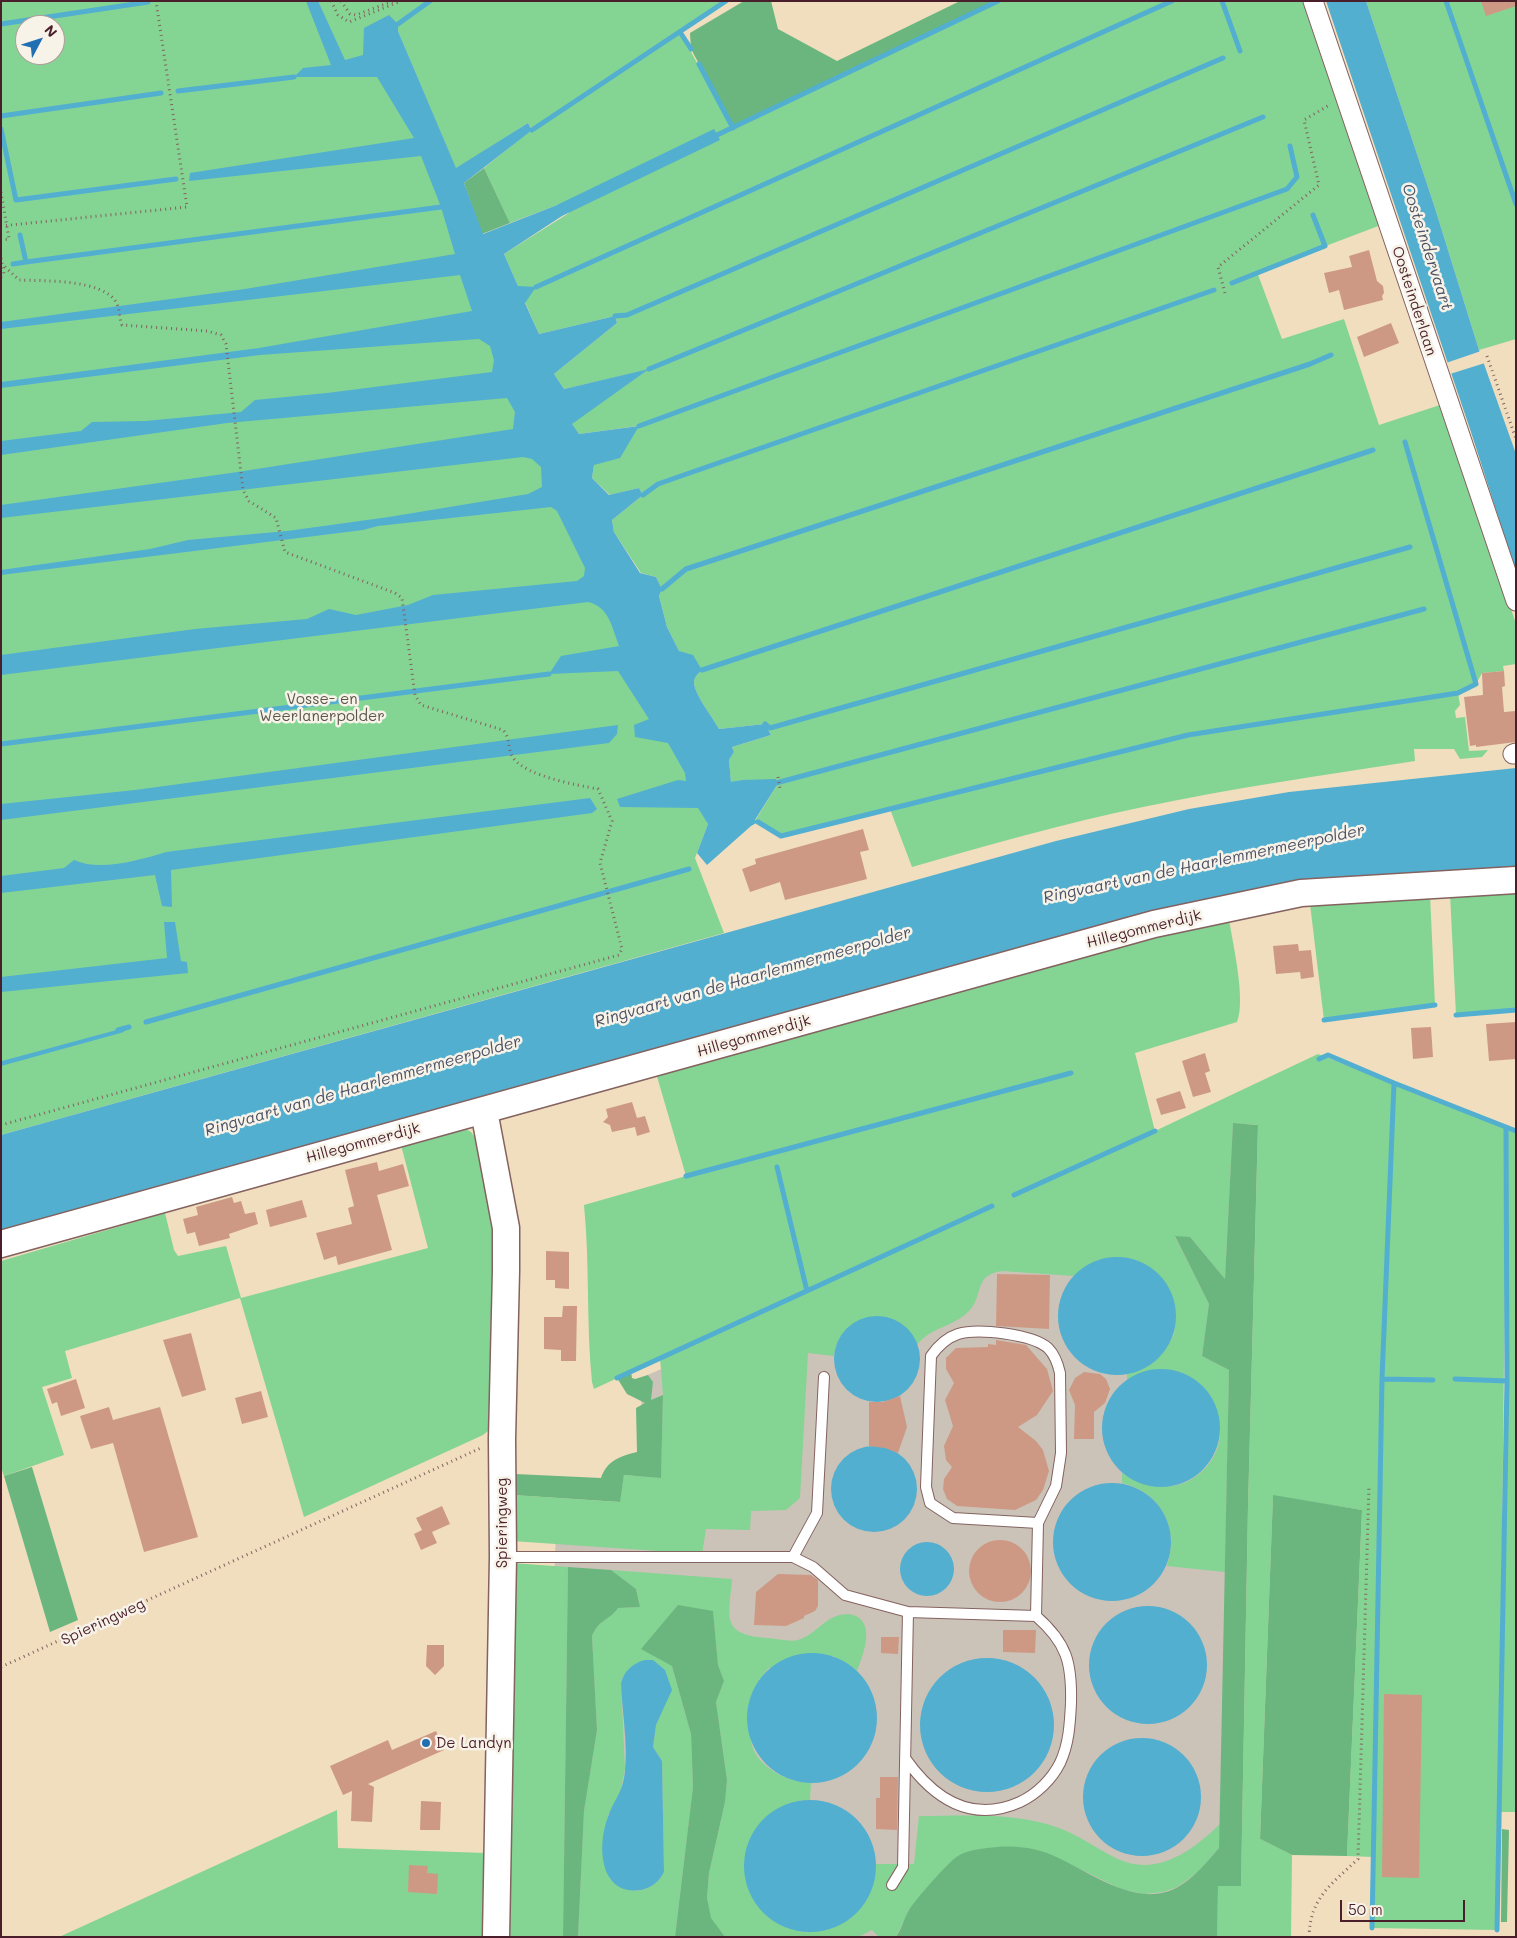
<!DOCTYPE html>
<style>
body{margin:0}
#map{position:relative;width:1517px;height:1938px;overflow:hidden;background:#f0debf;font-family:Mali,sans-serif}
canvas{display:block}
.frame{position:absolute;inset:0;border:2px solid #4a1f2b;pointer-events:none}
.north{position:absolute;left:15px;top:15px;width:50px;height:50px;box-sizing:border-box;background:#f7f3e8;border:1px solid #b29e9c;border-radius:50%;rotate:50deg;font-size:14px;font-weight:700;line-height:20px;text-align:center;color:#4a1f2b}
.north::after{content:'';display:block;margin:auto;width:18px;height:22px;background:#1f6fb2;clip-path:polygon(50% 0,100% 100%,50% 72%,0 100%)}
.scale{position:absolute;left:1340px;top:1900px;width:125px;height:22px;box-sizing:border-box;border:2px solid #4a1f2b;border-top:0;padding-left:6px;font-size:15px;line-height:18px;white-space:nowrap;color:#4a1f2b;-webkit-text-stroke:4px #f7f3e8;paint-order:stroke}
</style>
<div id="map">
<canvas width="1517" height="1938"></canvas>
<div class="frame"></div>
<div class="north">N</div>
<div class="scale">50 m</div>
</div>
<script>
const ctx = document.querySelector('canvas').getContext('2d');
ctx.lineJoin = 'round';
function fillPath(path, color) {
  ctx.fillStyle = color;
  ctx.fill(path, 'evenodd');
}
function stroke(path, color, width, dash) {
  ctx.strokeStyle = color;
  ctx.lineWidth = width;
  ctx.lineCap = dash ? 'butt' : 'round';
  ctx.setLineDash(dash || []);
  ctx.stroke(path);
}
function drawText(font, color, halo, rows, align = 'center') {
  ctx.font = font + ' Mali,sans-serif';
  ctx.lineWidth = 5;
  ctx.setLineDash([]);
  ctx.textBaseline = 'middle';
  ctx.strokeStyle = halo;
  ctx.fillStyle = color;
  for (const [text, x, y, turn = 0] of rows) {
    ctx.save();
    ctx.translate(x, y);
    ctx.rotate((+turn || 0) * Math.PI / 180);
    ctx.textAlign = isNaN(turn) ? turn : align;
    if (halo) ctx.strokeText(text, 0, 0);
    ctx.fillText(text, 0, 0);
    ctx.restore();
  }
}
const industrial = new Path2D(`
 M1246 1113 1223 1937H539L557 1509 635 1514 643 1377Z`);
const green = new Path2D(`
 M1 1H726L680 32 733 128 999 1H1305L1381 225 1257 272 1282 339 1344 319 1379 425 1443 404 1516 624V664L1503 666 1504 671 1482 673 1476 684 1458 693 1460 705 1455 711 1456 718 1465 717 1469 751 1488 750 1482 757 1460 759 1454 749H1414L1415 761C1324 775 1233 788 1143 807 1065 823 989 845 912 867L890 809 781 836 755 821 777 785 776 780H742L731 783 729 760 734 752 732 747 771 735 765 724 719 729C713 718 695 695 694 683 694 677 698 674 702 670L679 651 667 627 659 596 662 589 656 577 641 573 614 532 612 520 643 495 639 488 610 495 592 478 594 465 638 426 579 434 571 424 647 370 564 389 554 374 617 323 615 316 539 334 504 254 569 213 557 205 510 223 484 168 532 129 528 123 456 169 398 31V25L386 33 708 824 695 858 724 933 1 1135ZM25 25H55V55H25Z
 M1366 1H1516V339L1479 350 1434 205Z
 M1516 888V1011L1456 1015 1450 893Z
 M1430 894 1435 1005 1324 1020 1310 904Z
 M1229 919C1233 945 1246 1000 1237 1022L1135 1053 1155 1131 1318 1054 1516 1131V1812H1499L1497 1930 1372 1928 1373 1857 1347 1856 1362 1510 1273 1496 1260 1839 1292 1855 1291 1937H1217L1218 1886H1241L1248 1507 1258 1125 1233 1123 1225 1279 1190 1237H1175L1209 1304 1202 1356 1229 1370 1225 1572 1167 1566C1180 1529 1161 1492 1122 1483V1473C1132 1481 1147 1482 1159 1485 1172 1488 1183 1485 1195 1477 1255 1435 1198 1340 1127 1380V1374L1143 1369 1154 1362 1170 1342 1174 1334 1176 1312 1155 1271 1140 1262 1119 1257 1098 1260 1074 1276 1002 1271C972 1275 985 1297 967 1313 950 1328 931 1327 917 1345 898 1304 840 1310 834 1356L808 1353 800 1498 786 1510 751 1511 750 1530 706 1529 702 1554 512 1541 513 1495 619 1502 624 1475 661 1478 663 1395 660 1358 594 1389 592 1382C586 1323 590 1264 584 1205L686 1176 656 1073 1098 949ZM1506 1174 1507 1381 1500 1732V1731Z
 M462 1127 471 1132 481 1145 497 1239 493 1427 483 1435 304 1517 240 1298 65 1351 72 1378 42 1387 64 1455 4 1476 1 1467V1261L165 1213 174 1250 178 1256 226 1246 241 1298 428 1248 401 1145Z
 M512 1563 568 1567 563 1937H506Z
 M611 1570 732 1579C729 1617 720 1635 768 1638 777 1639 790 1642 798 1640 811 1637 822 1622 834 1617 839 1614 850 1613 856 1616 875 1626 863 1655 857 1671L833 1656 769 1668C753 1685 754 1692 753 1714 752 1722 750 1733 751 1741 755 1767 788 1782 811 1783L810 1800 798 1801 745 1878C752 1901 757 1902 776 1915 783 1920 791 1927 798 1930 807 1934 820 1931 829 1928 857 1918 874 1895 876 1864H914L919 1816C965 1816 1015 1812 1059 1828 1079 1835 1097 1849 1116 1858 1156 1878 1192 1851 1220 1824L1219 1848 1198 1872 1177 1887 1163 1892 1144 1894 1121 1889 1064 1861 926 1891 909 1910 896 1937H879L872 1930 858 1937H725L710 1918 707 1898 709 1873 725 1802 727 1780 716 1702 724 1681 718 1665 713 1612 672 1666 691 1734 693 1787 675 1937H578L584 1811 597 1730 592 1636C599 1619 609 1621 618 1608L640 1607 636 1589ZM623 1676 662 1710 656 1725 653 1747 662 1761 664 1872C651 1896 626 1895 609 1878L608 1815 619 1798 625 1769 621 1683Z
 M337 1810 338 1848 486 1853 484 1937H59Z`);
const forest = new Path2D(`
 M744 1H771L778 29 837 61 960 1H998L733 128 691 49 690 33Z
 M484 168 510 223 482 234 464 183Z
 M1233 1123 1258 1125 1248 1507 1241 1886H1218L1217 1937H896C902 1929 904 1918 909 1910 916 1899 948 1862 958 1856 966 1851 978 1849 987 1848 1007 1845 1028 1846 1047 1853 1087 1868 1134 1911 1178 1887 1195 1877 1207 1862 1219 1848L1229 1370 1202 1356 1209 1304 1175 1236 1190 1237 1225 1279Z
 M631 1372 632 1378 635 1379 648 1375 653 1382 651 1400 663 1395 661 1478 624 1475 620 1502 513 1495 515 1474 601 1478C607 1460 621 1456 637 1452L636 1408 645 1403 627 1394 617 1378Z
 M32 1467 78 1620 50 1632 4 1476Z
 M1273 1495 1362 1510 1347 1856 1292 1855 1260 1839Z
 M568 1567 611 1570 636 1589 640 1607 618 1608C609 1621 599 1619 592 1636L597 1730 584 1811 578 1937H563Z
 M678 1605 713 1611 718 1665 724 1681 716 1702 727 1780 725 1802 709 1873 707 1898 711 1918 725 1937H675L693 1787 691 1734 672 1666 641 1649Z
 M1502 1829 1509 1830 1507 1922H1501Z`);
const water = new Path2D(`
 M306 1H318L345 60 363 55 364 28 389 15 398 24V31L456 168 528 123 532 130 464 183 483 234 557 205 714 129 720 140 562 216 504 254 518 286 536 287 525 303 539 334 615 316 617 323 554 374 564 389 649 369 572 424 579 434 639 426 620 458 594 465 592 478 609 495 639 488 643 495 612 520 614 532 640 573 656 577 662 589 659 596 667 627 679 651 693 655 702 670C698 674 694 677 694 683 695 695 713 718 719 729L765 724 771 735 732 747 734 752 729 760 731 782 742 780 776 779 777 785 755 820 758 822 751 826 707 865 697 853 708 824 698 808 620 807 617 799 678 780 686 781 685 773 668 743 635 737 634 725 649 719 618 671 549 674 561 656 619 646C612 627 609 607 588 602L1 675V655L195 629 307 619 329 609 356 615 408 605 433 595 577 581 584 576 585 568 557 511 551 507 378 526 363 530 1 575V570L150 549 188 540 287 531 389 517 528 494 542 487 541 467 532 459 523 457 1 518V505L231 473 513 429 515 412 507 398 227 423 1 455V441L81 431 92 422 145 421 241 412 255 400 327 393 492 372 494 360 490 346 479 339 260 355 1 388V382L259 348 472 311 460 275 1 329V322L245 289 455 254 441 207 421 156 189 181 190 173 414 138 377 77H294L303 68 331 65Z
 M1326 1H1366L1434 205 1479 350 1516 454V572L1471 432Z
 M618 725 617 734 609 743 1 820V804L135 790Z
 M1516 768V868L1320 883 1 1235V1135L1056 841 1189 809 1289 792Z
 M590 798 597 809 592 813 171 870 172 907 162 906 155 875 1 893V876L64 868 74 860C100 872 140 860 166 852Z
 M164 922H175L181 961 187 962 188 973 1 992V977L167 958Z
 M124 1028V1032L1 1066 2 1061Z
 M1058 1316a59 59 0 1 1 118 0a59 59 0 1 1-118 0Z
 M834 1359a43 43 0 1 1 86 0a43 43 0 1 1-86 0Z
 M1102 1428a59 59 0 1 1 118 0a59 59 0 1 1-118 0Z
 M831 1489a43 43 0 1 1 86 0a43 43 0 1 1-86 0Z
 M1053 1542a59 59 0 1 1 118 0a59 59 0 1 1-118 0Z
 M900 1569a27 27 0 1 1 54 0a27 27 0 1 1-54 0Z
 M1089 1665a59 59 0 1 1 118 0a59 59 0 1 1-118 0Z
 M747 1718a65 65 0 1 1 130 0a65 65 0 1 1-130 0Z
 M920 1725a67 67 0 1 1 134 0a67 67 0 1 1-134 0Z
 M645 1660H653L665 1670 672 1690 656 1725 653 1747 662 1761 664 1872C659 1882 651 1888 641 1890 599 1896 597 1845 608 1817 614 1799 623 1793 625 1771 628 1743 622 1712 621 1683 624 1671 633 1663 645 1660Z
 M1083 1797a59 59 0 1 1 118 0a59 59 0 1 1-118 0Z
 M744 1866a66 66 0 1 1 132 0a66 66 0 1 1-132 0Z`);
const pier = new Path2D(`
 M1481 351 1485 363 1450 374 1446 363Z`);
const stream = new Path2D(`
 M1222 1 1240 51
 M1446 1 1516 204
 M1 24 148 2
 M398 24 430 1
 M680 32 691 49
 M699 64 733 128
 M178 91 294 77
 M1 116 161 93
 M1 129 16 200 176 179
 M532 130 726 1
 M717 135 998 1
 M20 235 26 262 441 207
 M13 264 26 262
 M1232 283 1325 246 1313 215
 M536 287 1172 1
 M615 316 627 315 1223 58
 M649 369 1263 117
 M639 426 1287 189 1297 177 1290 146
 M643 495 658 484 1214 290
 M662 589 686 569 1310 364 1331 355
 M702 670 1373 450
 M765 724 770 728 1410 547
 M1 744 549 674
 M776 783 1424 609
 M758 822 781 836 1188 735 1458 693 1476 684 1405 442
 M1456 1015 1516 1010
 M1324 1020 1435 1005
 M146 1022 689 869
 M118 1030 129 1027
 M1319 1059 1328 1055 1394 1083 1382 1379 1433 1380
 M1394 1083 1516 1131
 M777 1167 807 1291
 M686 1176 1071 1073
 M1014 1195 1155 1131
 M617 1378 992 1206
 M1455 1379 1507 1381 1506 1127
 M1372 1928 1382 1379
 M1497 1930 1507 1381`);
const building = new Path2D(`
 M1481 1H1516V6L1486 16Z
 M1369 250 1377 281 1383 286 1384 293 1382 296 1383 300 1344 310 1339 290 1329 293 1324 273 1352 267 1349 256Z
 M1391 323 1399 343 1364 357 1357 337Z
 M1504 671 1505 686 1502 687 1504 712 1516 711V742L1476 747V745L1470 746 1464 697 1483 695 1482 673Z
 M863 829 869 850 860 852 867 879 785 900 780 882 750 892 742 869 756 864 755 859Z
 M1298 944 1299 951 1311 950 1314 977 1301 979 1300 972 1276 974 1273 946Z
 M1516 1022V1059L1489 1061 1486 1024Z
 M1431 1027 1433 1057 1413 1059 1411 1028Z
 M1205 1053 1210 1071 1205 1073 1211 1092 1193 1097 1182 1061Z
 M1180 1091 1186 1108 1161 1115 1156 1099Z
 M632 1102 637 1118 645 1116 650 1132 637 1136 635 1127 612 1132 610 1125 603 1122 608 1117 606 1109Z
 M377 1162 379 1171 403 1164 409 1186 377 1195 392 1250 338 1265 336 1256 324 1260 316 1233 352 1224 348 1208 354 1206 345 1170Z
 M232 1197 234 1203 241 1201 245 1214 255 1212 258 1224 229 1234 230 1238 199 1246 195 1232 187 1234 183 1219 198 1215 196 1207Z
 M302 1200 307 1217 270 1227 266 1210Z
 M546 1251 569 1252V1289L555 1288V1280H546Z
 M997 1274 1050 1275 1049 1329 996 1326Z
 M563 1306H577L576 1361H561V1350L544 1349V1317H562Z
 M191 1333 206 1390 182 1397 163 1340Z
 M996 1340 1026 1345 1047 1369 1053 1391 1037 1415 1018 1427 1036 1441 1043 1450 1049 1471 1043 1490 1036 1500 1015 1510 957 1506 947 1499 943 1489 944 1479 952 1467 946 1460 944 1446 953 1426 945 1400 954 1383 946 1369V1358L956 1348 988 1347V1344L996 1345Z
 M1084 1372 1100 1374 1106 1379 1110 1389 1105 1403 1094 1412V1439H1074L1075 1405 1069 1390 1075 1378Z
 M76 1379 85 1408 61 1416 57 1402 52 1404 47 1389Z
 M261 1391 268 1417 242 1424 235 1398Z
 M900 1396 907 1427 898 1453 885 1448 869 1446V1402H883Z
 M109 1407 113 1420 160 1407 198 1537 144 1552 113 1443 91 1449 80 1416Z
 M442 1506 450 1524 432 1532 437 1543 421 1550 414 1534 422 1530 416 1518Z
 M969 1571a31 31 0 1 1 62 0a31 31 0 1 1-62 0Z
 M778 1574 811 1575 818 1580V1606L815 1611 804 1616V1618L786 1626 754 1625 756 1592Z
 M1003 1630H1036L1035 1653 1003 1652Z
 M881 1637H899L898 1654 881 1653Z
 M427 1645H444V1666L435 1675 426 1666Z
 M1384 1694 1422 1695 1419 1878 1382 1877Z
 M436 1731 444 1750 368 1784 374 1787 372 1822 351 1821 352 1791 343 1795 330 1766 388 1740 392 1750Z
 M880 1777H898L897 1830 876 1829V1798H880Z
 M421 1801 441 1802 440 1830H420Z
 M409 1865 428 1866 427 1873 438 1874 437 1894 408 1892Z`);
const path = new Path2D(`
 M331 1 338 15 349 22 401 1
 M341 1 350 14 356 15 393 1
 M1 192 9 239 1 240
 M1 226 187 207 156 1
 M1 258 2 264 19 280C44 281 102 279 116 302 120 308 119 318 122 325L207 331 221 335 226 344 243 490 249 501 276 518 285 552 395 593 402 598 415 695 421 705 503 730C511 739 507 750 514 759 527 776 576 785 598 789L612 821 600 863 622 949 619 955 1 1125
 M1 277 4 274 2 264
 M1225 293 1218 267 1319 185 1304 120 1331 104
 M1487 356 1516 439
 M778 777 780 789
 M1 1667 483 1447
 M1309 1937C1310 1897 1332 1884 1358 1859L1369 1485`);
const lane = new Path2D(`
 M504 1557H793L813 1567 845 1595 908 1612 1036 1616 1038 1523 1056 1486 1061 1453 1060 1373C1058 1364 1055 1355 1048 1348 1032 1334 978 1328 958 1334 946 1338 938 1346 931 1356L926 1487 930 1503 953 1518 1038 1523
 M793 1557 817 1513 824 1377
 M905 1758C933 1798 971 1824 1020 1802 1037 1794 1052 1779 1060 1763 1069 1744 1070 1723 1071 1703 1072 1663 1067 1643 1036 1616
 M892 1885 903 1867 908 1612`);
const street = new Path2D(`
 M1313 1 1516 601
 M1513 754 1516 753`);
const secondary = new Path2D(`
 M484 1111 506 1228V1271L502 1439 503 1557 496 1937
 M1 1244 1154 924 1301 893 1516 880`);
const markers = [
 [426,1743,5,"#1f6fb2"]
];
const streetNames = [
 ["Oosteinderlaan",1414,301,72],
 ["Hillegommerdijk",1144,929,-14],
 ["Hillegommerdijk",754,1036,-16],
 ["Hillegommerdijk",363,1143,-15],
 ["Spieringweg",502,1523,-90],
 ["Spieringweg",103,1622,-25]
];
const parkNames = [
 ["Vosse- en",322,699],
 ["Weerlanerpolder",322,716]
];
const poiNames = [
 ["De Landyn",436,1743]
];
const waterNames = [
 ["Oosteindervaart",1427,247,72],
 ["Ringvaart van de Haarlemmermeerpolder",1204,864,-12],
 ["Ringvaart van de Haarlemmermeerpolder",753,977,-16],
 ["Ringvaart van de Haarlemmermeerpolder",363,1086,-16]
];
fillPath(industrial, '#cbc3b8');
fillPath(green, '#84d494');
fillPath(forest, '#6bb67e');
fillPath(water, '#52afd0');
fillPath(pier, '#f0debf');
stroke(stream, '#52afd0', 5);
fillPath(building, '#ce9984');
stroke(lane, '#84625f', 12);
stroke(street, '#84625f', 21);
stroke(secondary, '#84625f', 29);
stroke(path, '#84625f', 3, [1, 4]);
stroke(lane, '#fff', 10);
stroke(street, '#fff', 19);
stroke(secondary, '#fff', 26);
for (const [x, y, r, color] of markers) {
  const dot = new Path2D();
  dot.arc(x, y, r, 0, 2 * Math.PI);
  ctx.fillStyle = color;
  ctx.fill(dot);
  stroke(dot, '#f7f3e8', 2);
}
drawText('15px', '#4a1f2b', '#f7f3e8', streetNames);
drawText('15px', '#5b554a', '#f7f3e8', parkNames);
drawText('15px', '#4a1f2b', '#f7f3e8', poiNames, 'left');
drawText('italic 16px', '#4d5165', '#f7f3e8', waterNames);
</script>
